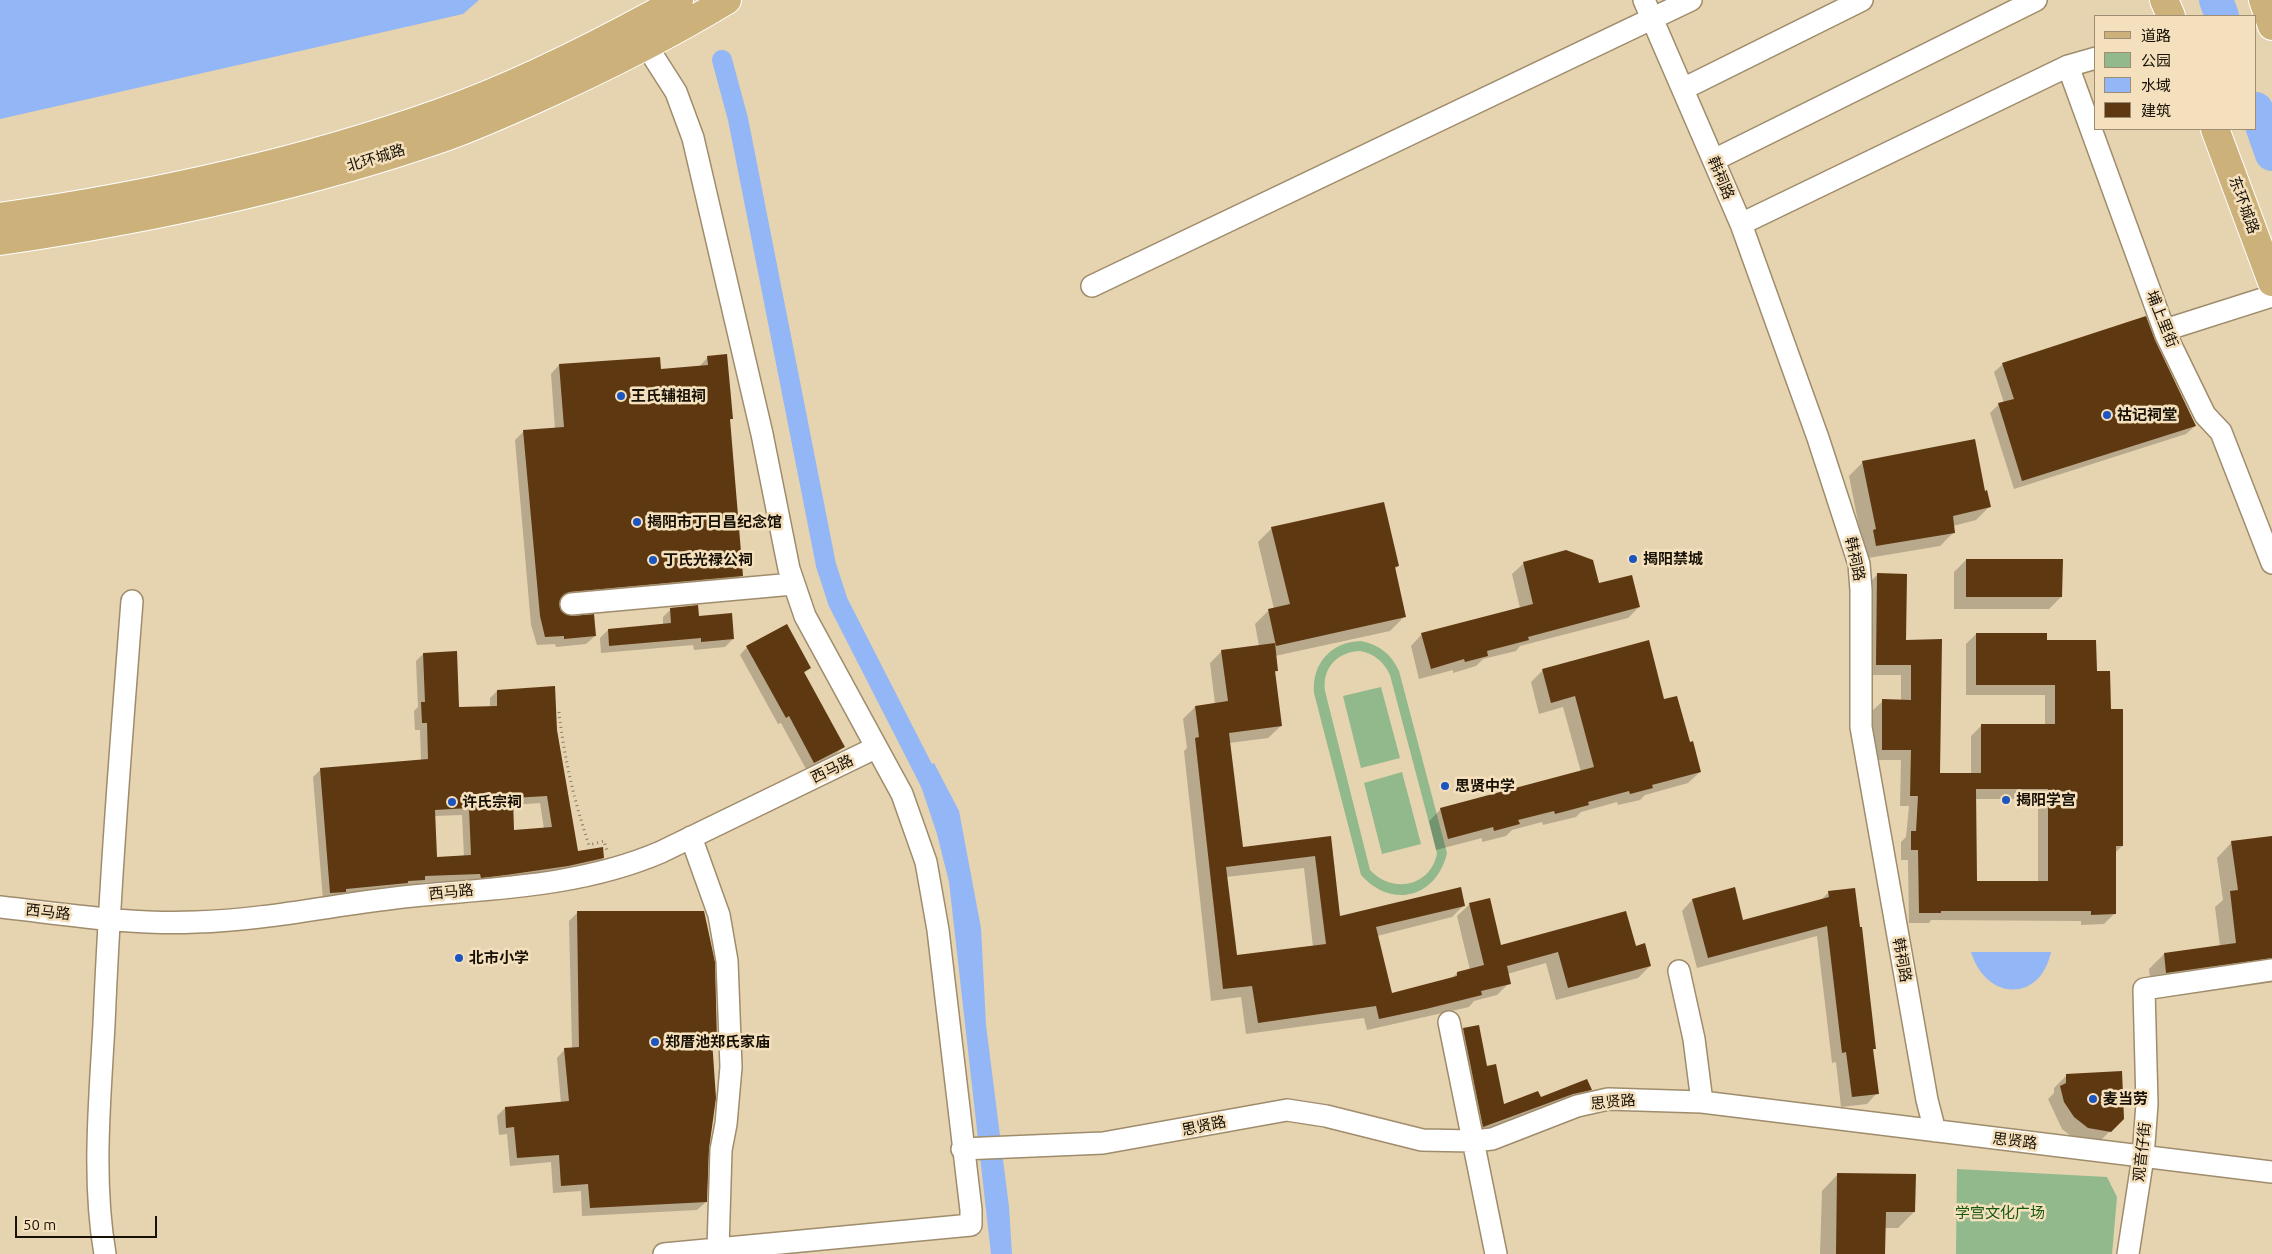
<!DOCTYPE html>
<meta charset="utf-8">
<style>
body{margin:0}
#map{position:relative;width:2272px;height:1254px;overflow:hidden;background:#e6d3b0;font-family:Ubuntu,"Noto Sans SC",sans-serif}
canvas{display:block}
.legend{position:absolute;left:2094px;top:15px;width:162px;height:115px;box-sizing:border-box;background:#f4e0bd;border:1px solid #9c8d73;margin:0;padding:6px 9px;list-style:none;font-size:15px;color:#171005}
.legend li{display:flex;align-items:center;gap:10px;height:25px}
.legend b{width:25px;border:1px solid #9c8d73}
.scale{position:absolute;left:15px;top:1216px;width:142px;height:22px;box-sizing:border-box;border:2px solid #171005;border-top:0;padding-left:6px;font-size:15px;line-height:18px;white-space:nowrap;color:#171005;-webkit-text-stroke:4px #f4e0bd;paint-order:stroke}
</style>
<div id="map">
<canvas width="2272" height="1254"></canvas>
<ul class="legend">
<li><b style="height:6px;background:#ccb27a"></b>道路</li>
<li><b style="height:14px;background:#91b98b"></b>公园</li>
<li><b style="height:14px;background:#92b6f6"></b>水域</li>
<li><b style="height:14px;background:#5e3811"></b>建筑</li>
</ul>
<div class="scale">50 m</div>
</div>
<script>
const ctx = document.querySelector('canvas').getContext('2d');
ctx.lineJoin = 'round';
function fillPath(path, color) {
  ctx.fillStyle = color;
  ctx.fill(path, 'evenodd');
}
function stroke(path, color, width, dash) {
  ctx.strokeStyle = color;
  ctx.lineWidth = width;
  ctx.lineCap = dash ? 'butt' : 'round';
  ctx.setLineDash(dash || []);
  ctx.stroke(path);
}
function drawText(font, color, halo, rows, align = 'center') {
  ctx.font = font + ' Ubuntu,"Noto Sans SC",sans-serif';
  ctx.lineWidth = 5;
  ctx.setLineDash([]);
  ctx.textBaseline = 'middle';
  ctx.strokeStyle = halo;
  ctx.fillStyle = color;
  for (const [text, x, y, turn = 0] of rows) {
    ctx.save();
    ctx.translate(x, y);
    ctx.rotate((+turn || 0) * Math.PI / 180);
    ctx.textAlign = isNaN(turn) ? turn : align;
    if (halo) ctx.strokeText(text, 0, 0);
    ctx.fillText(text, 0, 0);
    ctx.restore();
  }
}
const green = new Path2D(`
 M1361 641C1380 645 1391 654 1399 671L1447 853C1437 897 1392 910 1361 875L1314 693C1312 663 1331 642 1361 641ZM1360 651C1375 654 1383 661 1390 675L1437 853C1431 887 1392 894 1370 870L1325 691C1322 668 1337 652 1360 651Z
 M1381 687 1400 758 1361 768 1343 696Z
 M1402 772 1421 844 1382 854 1364 783Z
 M1957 1169 2107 1177 2117 1197 2112 1254H1956Z`);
const water = new Path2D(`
 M0 0H479L463 14 0 119Z
 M934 763 959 811 981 928 986 1025 1009 1207 1012 1254H991L949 882 937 834 916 771Z
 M1971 952H2051C2040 1003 1986 1001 1971 952Z`);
const shadow = new Path2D(`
 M2154 341 2195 426 2186 434 2014 489 1990 413 1999 404 2004 403 1994 372 2003 364Z
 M708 357 731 419 728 422 742 575 733 584 559 600V612L595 636 586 644 556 647 555 644 537 645 531 625 515 440 524 431 555 429 551 374 559 365 660 371 699 367Z
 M1863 462 1990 506 1976 520 1953 526 1954 532 1940 546 1862 559V542L1849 476Z
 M1272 528 1398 566 1394 570 1404 617 1390 631 1275 656 1277 671 1274 674 1281 726 1268 738 1229 743 1242 848 1330 837 1339 917 1464 905 1452 917 1377 936 1391 994 1452 978 1457 973 1470 970 1457 916 1470 904 1501 946 1635 947 1650 966 1638 978 1556 1000 1546 963 1507 974 1509 983 1497 995 1474 1001 1469 1007 1367 1030 1364 1018 1246 1034 1241 997 1211 1001 1184 751 1187 748 1183 719 1195 707 1215 704 1210 663 1222 651 1259 646 1255 624 1269 610 1274 609 1258 542ZM1304 868 1313 947 1236 956 1226 877Z
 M1966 560 2061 597 2049 609H1954V572Z
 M1524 563 1598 585 1639 607 1628 618 1520 646 1516 651 1483 659 1476 666 1453 673V670L1419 679 1411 646 1422 634 1520 608 1512 574Z
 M1877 575 1905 641H1940L1939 774H1971V736L1982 725H2045V695H1966V644L1976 634 2046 641 2096 672 2109 710 2122 846 2115 853 2114 914 2104 924 2081 925V921L1931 920 1929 923H1909L1908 860H1901V842L1906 837 1909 806H1900L1901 760H1872V711L1883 701H1901V675H1866L1867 585ZM1975 799H2038V882H1976Z
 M671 609 697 617 733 639 725 647 694 650 693 645 601 653 600 638 608 630 663 625V617Z
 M747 647 810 668 803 674 843 747 836 754 806 769 781 723 778 724 740 655Z
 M423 654 458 708 490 707V698L497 691 556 730 577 853 603 858 596 865 559 873 421 883 416 887 323 900 313 777 320 770 421 761 420 730H415L414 711 418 707 416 661ZM540 803 544 829 513 831 512 805ZM462 815 464 857 435 858 434 816Z
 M1543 670 1664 700 1689 743 1700 772 1688 783 1645 795 1640 800 1618 805 1617 802 1581 812 1576 817 1543 825 1542 822 1512 830 1506 836 1482 842V838L1436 850 1429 821 1441 809 1581 772 1563 707 1539 714 1531 682Z
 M2272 837V973L2151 987 2149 969 2164 954 2220 946 2215 907 2223 900 2217 858 2232 842Z
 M1829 892 1859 928 1875 1048 1872 1051 1877 1093 1867 1104 1841 1107 1836 1062 1832 1063 1817 936 1697 968 1682 911 1692 900 1743 922 1820 901Z
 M578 912 716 1039 711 1044 706 1202 697 1210 582 1216 581 1191 553 1193 551 1162 510 1166 507 1134 499 1135 497 1116 505 1108 561 1103 557 1058 565 1049H572L569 921Z
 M1464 1029 1504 1105 1590 1090 1581 1099 1474 1136 1454 1039Z
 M2066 1076 2122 1119 2098 1143 2076 1140 2062 1129 2048 1099 2054 1093V1088Z
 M1838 1174 1914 1212 1898 1228H1884V1254H1820L1822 1191Z`);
const canal = new Path2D(`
 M722 60 738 119 826 565 838 602 935 792`);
const river = new Path2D(`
 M2216 0 2222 16
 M2256 109 2272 154`);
const building = new Path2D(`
 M2146 316 2155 340 2196 426 2022 481 1998 403 2014 399 2002 363Z
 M727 354 733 419H730L743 576 569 592 560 599 561 611 572 616 594 614 596 636 564 639V636L545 637 540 616 523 430 564 427 559 364 660 357 661 369 708 365 707 356Z
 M1975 439 1985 491 1987 490 1991 507 1953 516 1955 533 1876 546 1873 530 1876 529 1862 461Z
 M1384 502 1399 566 1395 567 1406 617 1276 646 1268 609 1290 604 1271 527Z
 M1566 550 1593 560 1599 583 1632 575 1640 607 1528 637 1529 640 1487 651 1488 656 1465 662 1464 659 1431 669 1421 633 1533 604 1523 562Z
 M1966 559H2063L2062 597H1966Z
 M1877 573 1907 574 1906 640 1942 639 1940 773H1981V724H2055V685H1976V633H2047V640H2096L2097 671H2110L2111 709H2123V846H2116V914L2091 915V911H1941V913H1919L1918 850H1911V831H1916L1918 796H1910L1911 750H1882V699L1911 700V665H1876ZM1976 789H2048V881H1977Z
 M698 605 699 616 732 613 734 639 701 642V638L609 646 608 629 671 623 670 608Z
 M787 624 811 668 804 672 845 747 814 763 789 716 786 718 746 646Z
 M1649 640 1664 699 1677 696 1690 742 1693 741 1701 772 1652 785 1653 788 1630 794 1629 791 1588 802 1589 805 1574 809 1555 814 1554 811 1518 820 1520 824 1494 831 1493 827 1448 839 1440 808 1594 767 1575 696 1551 703 1542 669Z
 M1275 643 1278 671H1275L1282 726 1229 733 1243 847 1331 836 1340 916 1461 887 1465 906 1376 927 1392 993 1457 976V972L1484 965 1469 903 1490 898 1501 945 1626 911 1636 946 1645 943 1651 966 1568 988 1558 952 1507 966 1511 984 1481 991 1482 995 1426 1009 1379 1019 1376 1006 1258 1023 1252 986 1223 989 1195 738 1199 737 1195 706 1228 701 1221 650ZM1315 856 1326 944 1237 955 1226 867Z
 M457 651 459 707 497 706V690L555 686 557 730 578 851 603 847 604 858 568 866 506 875 481 878 480 874 425 876V880L408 881V883L346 889V892L330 893 320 768 428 759 427 723H422L421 702H425L423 653ZM547 796 552 827 514 830 513 798ZM469 808 471 855 437 857 435 810Z
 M2272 836V958L2166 973 2164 953 2236 943 2230 891 2238 890 2231 841Z
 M1735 887 1743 920 1829 897 1828 891 1855 888 1860 927H1862L1876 1049H1873L1879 1094 1852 1097 1846 1052 1842 1053 1827 926 1708 958 1692 899Z
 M577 911H704L715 962 717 1040H712L716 1098 709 1149 707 1202 590 1208 588 1184 561 1186 559 1155 517 1158 514 1127 506 1128 505 1107 569 1101 564 1048 579 1047Z
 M1479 1025 1487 1066 1496 1064 1504 1104 1538 1091 1541 1097 1587 1079 1592 1090 1573 1094 1483 1127 1463 1028Z
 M2122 1071 2124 1119 2111 1132 2088 1128 2074 1117 2064 1102 2060 1086 2066 1083V1074Z
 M1837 1173 1916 1174 1915 1212H1886L1885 1254H1836Z`);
const path = new Path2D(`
 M559 712C564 757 574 801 589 845L604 841 607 851`);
const minor = new Path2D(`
 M1644 0 1741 224 1818 438 1859 564 1861 590V727L1927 1100 1935 1131
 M646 45 676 92 693 138 762 434 789 569 805 616 902 794 926 862 938 930 971 1210V1225L664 1254
 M2068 66 2166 335 2205 415 2221 432 2272 563
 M1683 89 1862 0
 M1714 160 2036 0
 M1741 224 2068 66 2096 58
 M1092 286 1691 0
 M2165 330 2272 296
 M571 604 793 584
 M691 837 719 915 727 961 731 1067 726 1124 721 1150 718 1249
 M0 907C65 914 131 925 196 922 269 920 341 903 413 896 497 888 582 886 661 852L875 748
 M1679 971 1694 1039 1702 1102
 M1449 1022 1496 1254
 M962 1149 1103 1143 1287 1110 1326 1116 1422 1140 1473 1141 1492 1139 1577 1106 1608 1099 1702 1102 2272 1172
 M105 1254C92 1179 100 1099 104 1024 110 883 121 742 132 601
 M2128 1254 2143 1157 2147 1104 2144 989 2272 970`);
const major = new Path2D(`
 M2164 0 2171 16
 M2263 0 2272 26
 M2215 129 2272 282
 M0 217C147 196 296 164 437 114 520 85 602 43 679 0
 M0 241C150 219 301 187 445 137 476 126 507 112 538 98 602 69 666 37 727 0`);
const markers = [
 [621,396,5,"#1c54c0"],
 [2107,415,5,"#1c54c0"],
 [637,522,5,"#1c54c0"],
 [1633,559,5,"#1c54c0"],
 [653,560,5,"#1c54c0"],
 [1445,786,5,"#1c54c0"],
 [2006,800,5,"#1c54c0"],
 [452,802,5,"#1c54c0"],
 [459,958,5,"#1c54c0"],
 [655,1042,5,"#1c54c0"],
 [2093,1099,5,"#1c54c0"]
];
const streetNames = [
 ["北环城路",376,158,-17],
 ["韩祠路",1721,178,67],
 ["东环城路",2244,205,70],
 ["埔上里街",2162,319,68],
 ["韩祠路",1855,559,78],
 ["西马路",832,769,-26],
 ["西马路",451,892,-6],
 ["西马路",48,912,6],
 ["韩祠路",1902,960,80],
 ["思贤路",1613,1102,-5],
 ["思贤路",1204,1126,-12],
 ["思贤路",2015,1141,7],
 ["观音仔街",2142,1152,-84]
];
const poiNames = [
 ["王氏辅祖祠",631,396],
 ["祜记祠堂",2117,415],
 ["揭阳市丁日昌纪念馆",647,522],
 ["揭阳禁城",1643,559],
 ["丁氏光禄公祠",663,560],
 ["思贤中学",1455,786],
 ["揭阳学宫",2016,800],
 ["许氏宗祠",462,802],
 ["北市小学",469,958],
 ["郑厝池郑氏家庙",665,1042],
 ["麦当劳",2103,1099]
];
const parkNames = [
 ["学宫文化广场",2000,1213]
];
fillPath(green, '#91b98b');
fillPath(water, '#92b6f6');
fillPath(shadow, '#0003');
stroke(canal, '#92b6f6', 20);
stroke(river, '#92b6f6', 34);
fillPath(building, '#5e3811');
stroke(minor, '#9f8c6c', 24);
stroke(major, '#fff', 30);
stroke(path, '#887b62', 3, [1, 4]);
stroke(minor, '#fff', 21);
stroke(major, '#ccb27a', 28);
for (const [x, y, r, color] of markers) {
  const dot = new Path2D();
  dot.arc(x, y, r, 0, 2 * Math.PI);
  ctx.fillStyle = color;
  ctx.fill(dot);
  stroke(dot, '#f4e0bd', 2);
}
drawText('15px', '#171005', '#f4e0bd', streetNames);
drawText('bold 15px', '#171005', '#f4e0bd', poiNames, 'left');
drawText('15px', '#14580d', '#f4e0bd', parkNames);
</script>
